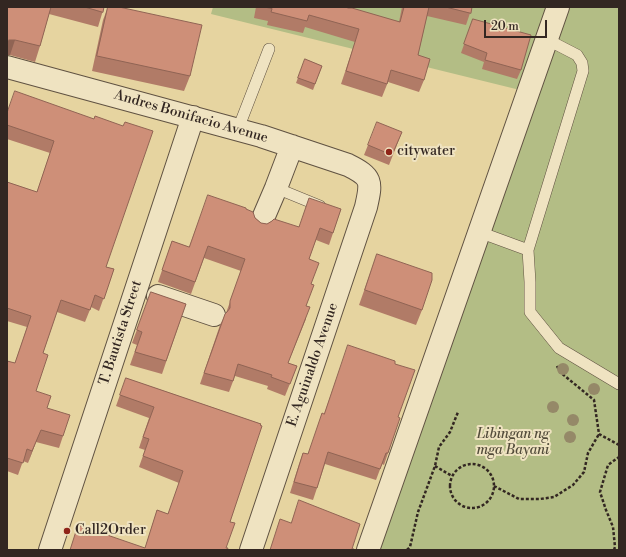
<!DOCTYPE html>
<style>
body{margin:0}
#map{position:relative;width:626px;height:557px;overflow:hidden;background:#e6d4a0;font-family:"Libre Bodoni",serif}
canvas{display:block}
.frame{position:absolute;inset:0;border:8px solid #332722;pointer-events:none}
.scale{position:absolute;left:484px;top:20px;width:63px;height:18px;box-sizing:border-box;border:2px solid #332722;border-top:0;padding-left:5px;font-size:12px;line-height:14px;white-space:nowrap;color:#332722;-webkit-text-stroke:3px #efe3c1;paint-order:stroke}
</style>
<div id="map">
<canvas width="626" height="557"></canvas>
<div class="frame"></div>
<div class="scale">20 m</div>
</div>
<script>
const ctx = document.querySelector('canvas').getContext('2d');
ctx.lineJoin = 'round';
function fillPath(path, color) {
  ctx.fillStyle = color;
  ctx.fill(path, 'evenodd');
}
function stroke(path, color, width, dash) {
  ctx.strokeStyle = color;
  ctx.lineWidth = width;
  ctx.lineCap = dash ? 'butt' : 'round';
  ctx.setLineDash(dash || []);
  ctx.stroke(path);
}
function drawText(font, color, halo, rows, align = 'center') {
  ctx.font = font + ' "Libre Bodoni",serif';
  ctx.lineWidth = 4;
  ctx.setLineDash([]);
  ctx.textBaseline = 'middle';
  ctx.strokeStyle = halo;
  ctx.fillStyle = color;
  for (const [text, x, y, turn = 0] of rows) {
    ctx.save();
    ctx.translate(x, y);
    ctx.rotate((+turn || 0) * Math.PI / 180);
    ctx.textAlign = isNaN(turn) ? turn : align;
    if (halo) ctx.strokeText(text, 0, 0);
    ctx.fillText(text, 0, 0);
    ctx.restore();
  }
}
const green = new Path2D(`
 M213 7H619V550H364L524 91 211 14Z`);
const path = new Path2D(`
 M557 366 560 372 594 400 599 434 619 445
 M450 486a22 22 0 1 1 44 0a22 22 0 1 1-44 0Z
 M435 466 452 476
 M494 486 519 499H540L554 497 573 485 584 472 588 453 599 434
 M407 550 410 547 418 512 435 466 439 447 450 432 458 412
 M614 550 615 547 613 527 606 510 600 492 608 465 619 457`);
const service = new Path2D(`
 M238 129 269 49
 M276 188 320 206
 M479 232 528 250 583 71 582 63 577 55 546 39
 M528 250 530 282V312L559 348 619 384`);
const minor = new Path2D(`
 M7 67 261 136 348 165C372 177 372 181 366 207L251 550
 M261 223 276 188 292 146
 M158 296 214 315
 M50 550 193 117
 M368 550 558 7`);
const trees = [
 [563,369],
 [594,389],
 [553,407],
 [573,420],
 [570,437]
];
const wall = new Path2D(`
 M7 7H104L98 27 49 14 40 46 35 62 10 55Z
 M108 7H119L190 76 184 91 92 71 103 20Z
 M256 7H346L348 8 399 22 402 7H472L466 25 427 16 418 55 424 80 419 92 388 82 382 97 341 84 355 42 305 27 303 33 267 25 268 21 254 18Z
 M473 19 521 70 517 79 482 69 484 62 461 53Z
 M305 59 322 66 313 90 296 83Z
 M7 113 94 119 106 267 114 269 99 311 91 307 85 322 57 312 43 353 36 391 63 436 59 448 36 442 28 463 23 461 18 475 7 471V361L15 363 27 327 7 321V182L37 192 50 153 7 139Z
 M402 132 389 165 364 155 368 145Z
 M246 209 261 223 267 224 272 221 298 227 341 209 329 245 316 240 309 259 311 284 306 306V319L288 363 297 366 285 396 267 389 268 386 235 376 229 392 200 384 220 325 226 313 241 271 204 258 191 294 158 282 172 241 189 247Z
 M377 254 422 310 416 325 359 305Z
 M151 292 186 304 162 374 130 365 137 345 132 343Z
 M395 364 398 417 388 453 384 465 382 464 376 480 325 464 313 500 290 493 299 464 303 453 308 454 324 414Z
 M126 378 261 424 230 522 145 548 157 510 168 514 179 483 139 467 145 450 139 448 149 418 116 406Z`);
const shadedWall = new Path2D(`
 M9 40H15L10 55H7V41Z
 M41 430 36 442 28 463 32 451Z`);
const building = new Path2D(`
 M7 7H51L40 46 15 40H9L7 41Z
 M85 7H104L103 12Z
 M108 7H119L202 25 190 76 97 56Z
 M265 7H346L348 8H352L400 22 404 7H429L418 55 430 59 424 80 391 70 387 84 346 71 359 29 309 15 307 21 271 12 272 9Z
 M446 7H472L471 13Z
 M473 19 531 35 521 70 485 60 487 53 464 44Z
 M305 59 322 66 315 84 298 78Z
 M15 91 94 119 95 116 123 126 125 122 153 131 106 267 114 269 104 299 95 295 90 310 61 300 43 353 48 355 36 391 51 396 47 408 70 415 63 436 41 430 32 451 27 449 23 463 7 458V361L15 363 31 316 7 308V182L37 192 54 141 7 125V113Z
 M377 122 402 132 392 155 368 145Z
 M208 195 246 208V209L253 212 255 218 261 223 267 224 272 221 274 219 299 227 309 198 341 209 333 233 320 228 309 259 319 263 311 284 314 285 306 306 310 307 288 363 297 366 290 384 271 377 272 375 238 364 233 381 204 373 225 314 227 312 230 308V301L245 259 208 246 195 282 162 270 172 241 189 247Z
 M377 254 432 273V280L422 310 365 290Z
 M151 292 186 304 166 361 135 352 142 332 137 330Z
 M348 345 395 361V364L415 370 398 417 400 418 388 453H386L380 469 328 452 317 488 294 482 303 453 308 454 322 413 324 414Z
 M126 378 261 424 260 425 262 426 230 522 235 523 226 548H228L227 550H70L78 525 145 548 157 510 168 514 183 471 143 456 149 439 143 437 154 407 120 395Z
 M299 500 360 524 352 549H354V550H270L280 519 291 523Z`);
const markers = [
 [389,152,4,"#8f2418"],
 [67,531,4,"#8f2418"]
];
const streetNames = [
 ["Andres Bonifacio Avenue",191,117,16],
 ["T. Bautista Street",121,333,-72],
 ["E. Aguinaldo Avenue",313,365,-71]
];
const poiNames = [
 ["citywater",397,152],
 ["Call2Order",75,531]
];
const parkNames = [
 ["Libingan ng",513,435],
 ["mga Bayani",513,451]
];
fillPath(green, '#b3bd85');
stroke(service, '#605242', 12);
stroke(minor, '#605242', 24);
stroke(path, '#332722', 2.5, [3, 2]);
stroke(service, '#efe3c1', 11);
stroke(minor, '#efe3c1', 22);
ctx.fillStyle = '#958968';
for (const [x, y] of trees) {
  ctx.beginPath();
  ctx.arc(x, y, 6, 0, 2 * Math.PI);
  ctx.fill();
}
fillPath(wall, '#b17b67');
fillPath(shadedWall, '#906454');
fillPath(building, '#ce8f78');
stroke(building, '#906454', 1);
for (const [x, y, r, color] of markers) {
  const dot = new Path2D();
  dot.arc(x, y, r, 0, 2 * Math.PI);
  ctx.fillStyle = color;
  ctx.fill(dot);
  stroke(dot, '#efe3c1', 1.5);
}
drawText('14px', '#332722', '#efe3c1', streetNames);
drawText('14px', '#332722', '#efe3c1', poiNames, 'left');
drawText('italic 14px', '#534c3b', '#efe3c1', parkNames);
</script>
